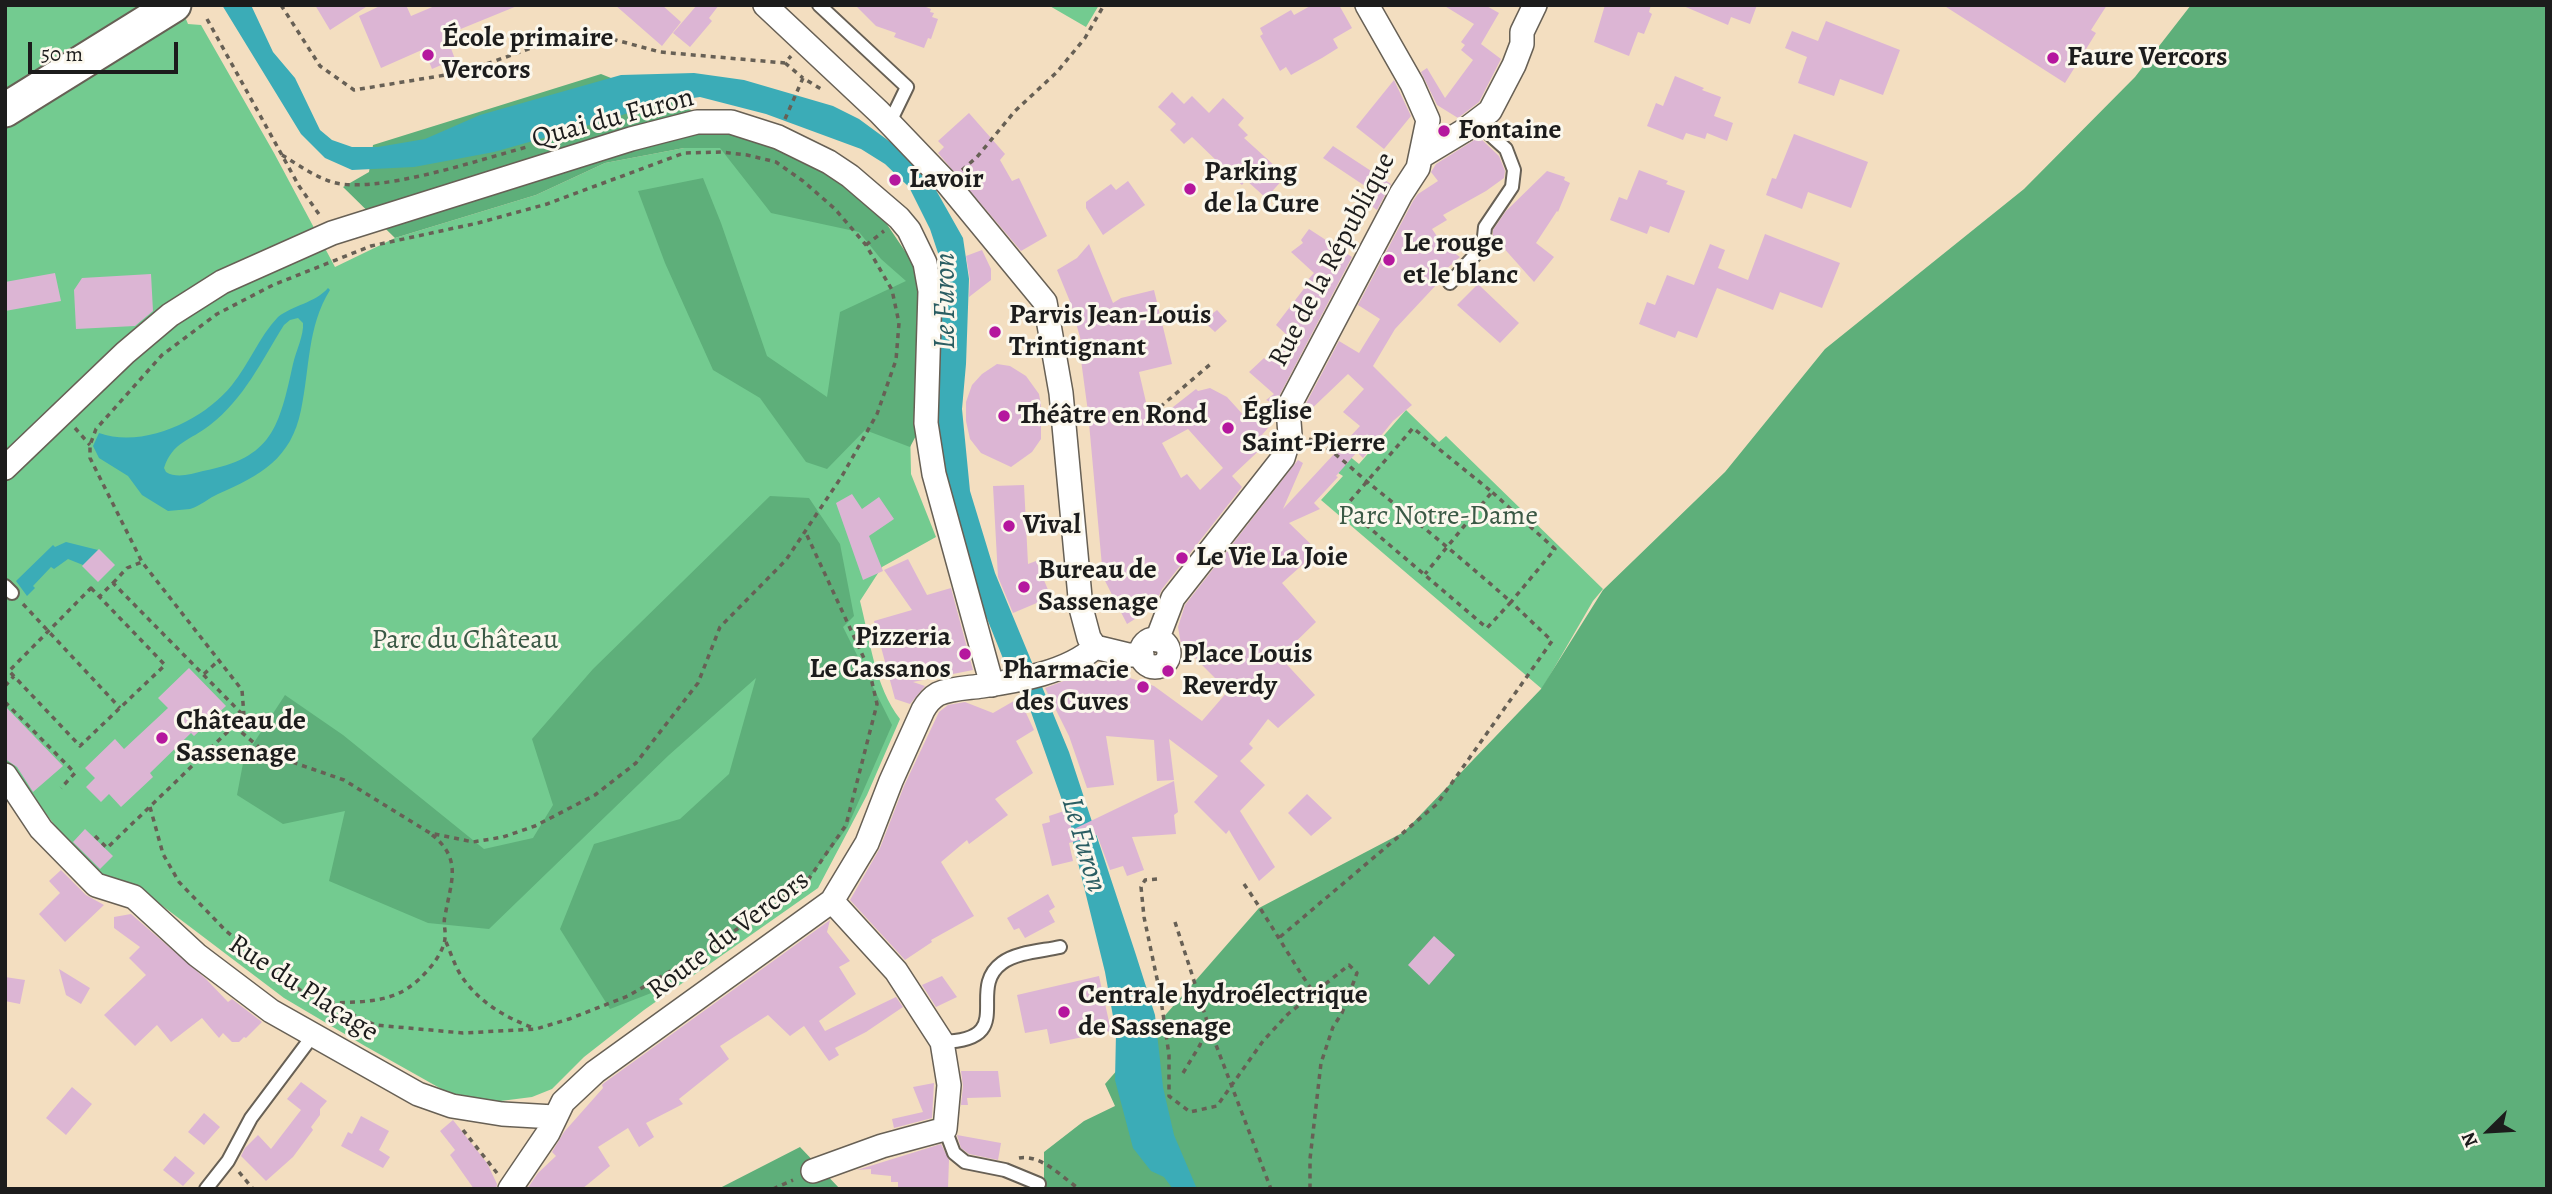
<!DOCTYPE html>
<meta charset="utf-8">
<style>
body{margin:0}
#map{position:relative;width:2552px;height:1194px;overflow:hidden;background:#f3dec0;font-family:Alegreya,serif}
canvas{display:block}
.frame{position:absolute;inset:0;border:7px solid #1c1c1c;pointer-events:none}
.north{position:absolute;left:2454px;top:1096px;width:70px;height:70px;-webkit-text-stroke:5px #fbf7ec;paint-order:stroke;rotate:246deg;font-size:19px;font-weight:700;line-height:28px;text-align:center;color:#1c1c1c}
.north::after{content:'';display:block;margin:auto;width:24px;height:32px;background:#1c1c1c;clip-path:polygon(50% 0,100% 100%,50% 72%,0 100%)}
.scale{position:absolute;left:28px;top:42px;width:150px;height:32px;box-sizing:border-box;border:4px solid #1c1c1c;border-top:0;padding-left:9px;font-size:21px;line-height:24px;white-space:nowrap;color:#1c1c1c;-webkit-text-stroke:5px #fbf7ec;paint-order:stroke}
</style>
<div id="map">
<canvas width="2552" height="1194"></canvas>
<div class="frame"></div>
<div class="north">N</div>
<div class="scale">50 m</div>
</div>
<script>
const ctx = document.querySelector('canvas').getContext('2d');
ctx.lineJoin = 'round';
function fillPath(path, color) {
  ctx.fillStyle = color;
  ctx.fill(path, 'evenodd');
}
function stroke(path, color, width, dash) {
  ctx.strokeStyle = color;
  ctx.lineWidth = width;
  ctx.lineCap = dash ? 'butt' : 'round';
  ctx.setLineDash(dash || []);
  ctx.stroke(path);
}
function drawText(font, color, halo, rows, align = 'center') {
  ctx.font = font + ' Alegreya,serif';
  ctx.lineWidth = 6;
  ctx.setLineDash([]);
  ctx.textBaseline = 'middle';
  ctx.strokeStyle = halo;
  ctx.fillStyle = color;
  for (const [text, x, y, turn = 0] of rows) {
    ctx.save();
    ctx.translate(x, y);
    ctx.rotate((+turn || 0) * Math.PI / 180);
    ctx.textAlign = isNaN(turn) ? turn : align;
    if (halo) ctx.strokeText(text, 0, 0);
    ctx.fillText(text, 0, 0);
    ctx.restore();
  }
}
const green = new Path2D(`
 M5 5H180L188 24 201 25 274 153 335 267 395 238 536 195 605 163 684 148H721L869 218 907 281 911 474 936 537 882 567 860 601C870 640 875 687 900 719L867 795 818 888 644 1010 584 1057 552 1089 532 1097 485 1103 445 1091 365 1046 284 998 156 901 122 887 97 872 68 843 5 759Z
 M1048 5H1099L1086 27Z
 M1406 410 1439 442 1446 436 1603 589 1593 601 1542 689 1321 500 1343 476 1335 471 1348 455 1359 464Z`);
const forest = new Path2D(`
 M2191 5H2547V1189H1044V1152L1084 1121 1115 1106 1105 1084 1259 908 1404 832 1541 689 1603 590 1725 472 1825 349 2024 189 2135 77Z
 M601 74 754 135 833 177 880 214 917 269 920 361 918 432 910 447 865 430 827 469 806 462 760 398 713 370 665 263 638 191 703 178 721 223 767 356 827 397 840 312 906 281 881 259 859 232 771 213 720 148H684L605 163 536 195 395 238 343 187 369 172 373 145Z
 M770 496 809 498 840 544 854 616 843 627 892 725 847 828 808 880 659 990 610 1009 560 929 594 844 680 819 729 774 756 678 669 755 489 929 428 923 329 881 345 811 283 824 237 795 244 758 285 695 343 735 484 849 533 838 553 805 532 739 593 669Z
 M800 1147 840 1189H718Z`);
const water = new Path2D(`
 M222 5H251L273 52 295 78 320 130 332 140 352 147H378L425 139 480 115 621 75 694 73 744 80 833 106 859 119 893 144 932 183 963 238 969 279 966 364 962 409 970 491 995 573 1069 752 1136 955 1155 1015 1163 1087 1174 1135 1197 1189H1173L1164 1177 1151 1171 1133 1148 1115 1080 1116 1033 1105 972 1064 806 1025 695 1006 666 970 576 948 502 938 418 942 265 930 229 909 187 885 164 861 149 766 114 700 97 658 103 607 120 494 152 414 167 352 170 325 158 301 134Z
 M328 288 330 290C307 327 310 368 301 410 291 459 261 475 218 494 209 498 200 506 190 509 183 510 175 510 168 511L142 495 128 476 99 458 93 446 99 433C144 449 204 420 232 385 249 364 259 337 278 317 293 305 315 303 328 288ZM298 318 303 323C304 335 296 351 293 364 279 427 273 458 203 471 191 474 177 479 166 472L164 468C173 441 190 441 210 425 244 399 262 360 284 325L290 320Z
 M66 542 98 550 83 565 68 559 54 569 51 567 33 586 35 588 27 596 16 581 53 545 55 547Z`);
const building = new Path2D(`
 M315 5H369L330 30Z
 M382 5H406L411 16 437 5 517 6 446 35 455 59 432 69 424 49 381 68 359 16Z
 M615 5H662L681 22 662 46Z
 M697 5H719L709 18 712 21 690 47 673 33Z
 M855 5H921L931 9 930 12 934 13 932 17 938 19 931 39 928 38 924 48 894 37 896 33 876 26Z
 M1312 5H1339L1352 28 1333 39 1338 48 1322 58 1291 75 1286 67 1280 71 1260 36 1263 34 1260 28 1291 10 1294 15Z
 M1443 5H1485L1499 13 1481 44 1501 59 1479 102 1458 118 1437 105 1421 72 1427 68 1445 98 1473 60 1461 50 1465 45 1461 42 1474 24Z
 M1605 5H1651L1649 12 1652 14 1644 34 1638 32 1629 56 1594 42Z
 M1681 5H1757L1750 24 1731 17 1728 25Z
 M1943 5H2107L2091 30 2096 33 2065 83Z
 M1826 21 1900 50 1883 95 1840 79 1834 96 1798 83 1807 57 1785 48 1792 31 1818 41Z
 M1675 76 1704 88 1702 90 1721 97 1714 116 1733 123 1727 141 1707 133 1705 139 1686 133 1683 140 1647 126 1656 103 1663 106Z
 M1394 80 1411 116 1384 149 1356 127Z
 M1172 92 1184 104 1192 96 1209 113 1223 98 1244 118 1238 125 1248 135 1244 138 1286 176 1266 198 1246 180 1242 185 1235 179 1233 182 1217 168 1220 164 1192 137 1184 144 1170 130 1176 124 1158 107Z
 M969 113 1005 154 1000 160 1012 181 1019 178 1047 236 1021 251 938 153 944 147 938 141Z
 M1794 134 1868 162 1851 208 1808 192 1802 209 1766 195 1772 178 1776 179Z
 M1479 137 1499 156 1505 171 1504 178 1486 191 1443 215 1447 220 1432 229 1443 245 1460 257 1434 280 1438 283 1395 329 1373 366 1412 405 1393 421 1363 458 1357 452 1336 476 1338 477 1314 503 1320 509 1289 523 1318 551 1282 583 1316 622 1280 657 1315 695 1278 728 1268 719 1249 744 1253 748 1240 761 1265 785 1240 811 1275 867 1259 881 1229 830 1226 834 1194 802 1218 776 1169 739 1174 780 1157 781 1154 740 1106 736 1114 785 1087 788 1069 736 1045 688 1077 676 1094 666 1154 686 1202 721 1228 691 1181 644 1178 627 1185 605 1298 460 1303 463 1283 509 1360 426 1343 412 1364 389 1348 374 1304 416 1302 411 1339 341 1359 353 1380 319 1358 305 1413 201 1418 194 1438 181 1431 172 1436 164Z
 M1333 146 1391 184 1377 210 1360 198 1368 188 1323 158Z
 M1639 170 1668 181 1666 184 1685 191 1669 233 1650 226 1647 234 1610 220 1619 197 1627 200Z
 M1547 171 1565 177 1564 180 1570 183 1558 212 1557 211 1536 243 1554 257 1534 282 1493 236V230L1506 211Z
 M1128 181 1145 205 1103 235 1086 208V202L1111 184 1116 190Z
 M1309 229 1352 257 1275 404 1266 400 1274 394 1249 372 1264 358 1266 360 1288 336 1276 325 1306 286 1304 284 1314 273 1291 252 1303 243 1301 240Z
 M1765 234 1840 263 1822 308 1780 292 1773 310 1717 288 1697 338 1678 331 1675 338 1639 324 1647 302 1655 305 1667 275 1694 285 1710 244 1725 250 1718 268 1748 280Z
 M1089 244 1113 303 1121 298 1154 290 1172 364 1139 372 1149 415 1155 411 1159 418 1196 389 1198 391 1210 388 1227 397 1246 418 1259 406 1275 420 1261 436 1267 443 1232 476 1242 487 1162 589 1154 607 1127 624 1103 577 1088 412 1079 345H1082L1071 304 1057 270 1077 258ZM1188 429 1223 468 1200 490 1187 474 1181 478 1162 443Z
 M982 250 991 269V280L969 297 970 280 966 256Z
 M55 273 61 301 5 311V282Z
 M151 274 153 311 135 326 76 329 74 290 82 278Z
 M1478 284 1519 323 1500 343 1457 305Z
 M1217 310 1227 321 1215 332 1203 321Z
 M997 364 1010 366 1026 376 1039 394 1041 405V439L1032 452 1011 467 981 453 970 439 966 421V402L972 385 982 374Z
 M1024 485 1028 564 1036 561 1051 597 1013 613 998 577 993 486Z
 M852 494 862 509 879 497 894 519 869 536 883 571 863 580 836 503Z
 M99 549 115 565 98 582 82 566Z
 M908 559 927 595 951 588 973 670 913 682 925 686 910 704 895 699 874 621 912 610 884 570Z
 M189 668 226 706 194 736 191 733 150 773 153 777 121 807 109 794 101 802 86 787 95 778 85 768 115 739 124 749 168 708 158 698Z
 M1019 698 1034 730 1016 741 1033 773 995 799 1008 815 969 844 967 840 941 862 974 916 931 940 932 942 905 960 850 900 880 848 904 786 939 712 948 705 965 702 993 713Z
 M5 706 63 766 33 792 17 767 5 759Z
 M1174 781 1178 812 1174 815 1176 834 1132 837 1144 870 1127 876 1123 866 1110 870 1097 835 1069 843 1073 861 1052 866 1042 824 1050 822 1049 816 1067 810 1072 830Z
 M1307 794 1332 818 1311 836 1288 813Z
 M85 829 113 856 100 869 73 842Z
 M61 870 86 895 104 905 65 942 39 914 60 893 49 881Z
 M1048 894 1055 907 1049 911 1055 922 1025 938 1019 928 1014 930 1007 918Z
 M131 914 206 979 228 1002 232 999 262 1022 246 1038 244 1037 239 1042H232L223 1033 219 1038 202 1018 171 1042 157 1025 135 1046 104 1015 146 975 129 958 140 947 114 928V917Z
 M830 920 827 932 850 961 839 967 856 994 819 1021 825 1031 896 997 903 1007 866 1032 835 1048 839 1055 829 1061 804 1026 790 1036 768 1015 720 1046 729 1059 679 1099 683 1104 646 1123 654 1137 639 1147 628 1128 598 1147 610 1166 582 1189H527L538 1173 556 1156 552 1152 564 1132 603 1088 602 1085 604 1083Z
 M1434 936 1455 955 1429 985 1408 965Z
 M59 969 90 988 81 1004 66 995Z
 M942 976 957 997 936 1007 922 985Z
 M1099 976 1111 1031 1050 1044 1047 1029 1025 1033 1017 995Z
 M5 977 25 980 20 1004 5 1001Z
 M961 1071H998L1001 1097 967 1098 968 1105H961L963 1086Z
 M301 1082 327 1101 320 1109V1115L311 1127 313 1130 293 1157 266 1181 241 1156 245 1148 258 1135 271 1149 301 1110 287 1099Z
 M934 1083 932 1118 894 1128 892 1119 923 1112 913 1087Z
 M72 1087 92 1104 66 1135 46 1118Z
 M204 1113 220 1127 204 1145 188 1132Z
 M361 1116 389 1131 379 1150 390 1157 383 1168 341 1146 348 1132 352 1134Z
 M453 1120 487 1163 497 1184 496 1189H474L450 1155 455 1150 440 1131Z
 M957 1135 1001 1143 998 1160 969 1154 961 1148Z
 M941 1144 949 1160 948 1188H898V1182H891V1176L871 1174V1169L857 1170Z
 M175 1156 195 1173 183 1186 163 1170Z`);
const path = new Path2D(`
 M281 5 320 66 354 90 464 72 548 42 601 36 660 52 785 63 791 56
 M207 19 299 186 321 217
 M785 63 803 78
 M785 119 803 78 821 89
 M282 155C297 164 312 175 329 181 371 197 481 159 527 147
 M962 170 977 157 1015 111 1057 72 1085 38 1104 5
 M866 245 884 231
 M1160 407 1213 362
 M75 428 90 445
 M1309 439C1333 448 1350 468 1370 484 1417 522 1465 561 1511 602L1487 628 1345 507 1413 428 1492 492 1425 574
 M113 583 127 568 142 562
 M91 588 165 665 80 746 9 671Z
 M23 604 120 708
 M204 674 218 661
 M5 686 14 676
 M5 702 75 773 61 788
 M234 726 266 753 344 780 430 833 473 842 503 837 535 826 595 795 636 763 698 683 720 627 786 560 842 476 877 414 896 360 899 323 892 290 866 245 835 209 803 181 776 162 747 155 721 152 684 153 547 204 478 223 371 246 273 285 217 314 162 355 96 429 90 445V458L142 562 242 690 244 716
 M150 807 163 854 179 882 226 931 300 990 375 1025 463 1033 536 1029 569 1019 628 996 711 947 808 880 846 825 877 704 869 669 805 531
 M95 836 107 848 244 716 113 583 99 597
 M1157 879 1145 880 1141 887 1144 917 1160 993 1169 1055V1096L1190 1112 1217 1106 1263 1041 1288 1014 1349 965 1357 973 1342 1013 1333 1027 1321 1063 1310 1159V1189
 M1244 884C1269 920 1289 957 1314 993
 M1175 922 1208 1024 1271 1189
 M1280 937 1437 804 1552 641 1511 602 1555 549 1492 492
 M446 942C451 953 455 967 462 977 480 1003 506 1018 534 1028
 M330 1003C356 1002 386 1003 408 988 422 979 444 955 445 938 446 931 443 923 445 916 451 881 463 859 431 834
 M1183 1073 1200 1045 1207 1026
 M463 1130 497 1173
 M1019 1158C1041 1154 1062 1177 1079 1189
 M239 1172 253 1189
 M773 1189 793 1180`);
const lane = new Path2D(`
 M819 5 907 87 889 124
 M1450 283 1483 246 1485 227 1512 187 1514 170 1506 149 1476 122
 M5 586 12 593
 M942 1042C1019 1040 965 990 1002 963 1017 952 1042 951 1060 947
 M945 1129 954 1153 965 1162 1005 1170 1039 1184
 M206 1189 228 1161 251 1118 314 1034`);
const street = new Path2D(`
 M765 5 879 112 947 183 1045 302 1061 393 1081 608 1089 638 1095 647
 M1422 156 1465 130 1490 111 1514 65 1522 44V32L1535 5
 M5 468 125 353 170 315 222 282 332 233 631 139 697 122H731L778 137 829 162 850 176 899 218 909 230 925 263 930 291 926 423 934 474 992 685
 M1141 653a14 14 0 1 1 28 0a14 14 0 1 1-28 0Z
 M1157 640 1173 598 1283 458 1290 435 1288 408 1401 194 1418 168 1428 120 1412 84 1367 5
 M1095 647 1128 655H1142
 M5 775 41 829 96 885 134 897 197 955 271 1011 418 1094 452 1106 502 1114 554 1117
 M813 1171 882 1146 945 1129 949 1085 942 1042 896 971 832 901
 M510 1189 548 1133 563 1102 595 1072 832 901 867 843 891 781 923 710C927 703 931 698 938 694 951 688 968 688 982 686 1017 681 1069 672 1095 647`);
const secondary = new Path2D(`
 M5 110 174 5`);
const markers = [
 [428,55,7,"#b5179e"],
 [2053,58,7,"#b5179e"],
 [1444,131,7,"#b5179e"],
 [895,180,7,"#b5179e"],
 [1190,189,7,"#b5179e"],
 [1389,260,7,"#b5179e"],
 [995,332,7,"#b5179e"],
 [1004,416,7,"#b5179e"],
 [1228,428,7,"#b5179e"],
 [1009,526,7,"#b5179e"],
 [1182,558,7,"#b5179e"],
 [1024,587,7,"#b5179e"],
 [965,654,7,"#b5179e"],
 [1168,671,7,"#b5179e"],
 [1143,687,7,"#b5179e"],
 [162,738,7,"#b5179e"],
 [1064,1012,7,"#b5179e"]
];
const poiNames = [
 ["École primaire",442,39],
 ["Vercors",442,71],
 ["Faure Vercors",2067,58],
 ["Fontaine",1458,131],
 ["Parking",1204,173],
 ["de la Cure",1204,205],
 ["Lavoir",909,180],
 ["Le rouge",1403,244],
 ["et le blanc",1403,276],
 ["Parvis Jean-Louis",1009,316],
 ["Trintignant",1009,348],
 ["Église",1242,412],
 ["Saint-Pierre",1242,444],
 ["Théâtre en Rond",1018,416],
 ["Vival",1023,526],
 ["Le Vie La Joie",1196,558],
 ["Bureau de",1038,571],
 ["Sassenage",1038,603],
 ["Pizzeria",951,638,"right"],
 ["Le Cassanos",951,670,"right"],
 ["Place Louis",1182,655],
 ["Reverdy",1182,687],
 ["Pharmacie",1129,671,"right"],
 ["des Cuves",1129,703,"right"],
 ["Château de",176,722],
 ["Sassenage",176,754],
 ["Centrale hydroélectrique",1078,996],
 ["de Sassenage",1078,1028]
];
const streetNames = [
 ["Quai du Furon",613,119,-15],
 ["Rue de la République",1333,260,-62],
 ["Route du Vercors",729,936,-37],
 ["Rue du Plaçage",303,989,33]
];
const parkNames = [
 ["Parc Notre-Dame",1438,517],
 ["Parc du Château",465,641]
];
const waterNames = [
 ["Le Furon",947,301,-90],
 ["Le Furon",1083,845,74]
];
fillPath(green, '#73cb90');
fillPath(forest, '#5eaf7a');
fillPath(water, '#3bacb7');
fillPath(building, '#dcb5d4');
stroke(lane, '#676055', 16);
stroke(street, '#676055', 26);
stroke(secondary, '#676055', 37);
stroke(path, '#676055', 3.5, [5, 5]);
stroke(lane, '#fff', 12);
stroke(street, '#fff', 23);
stroke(secondary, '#fff', 33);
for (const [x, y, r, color] of markers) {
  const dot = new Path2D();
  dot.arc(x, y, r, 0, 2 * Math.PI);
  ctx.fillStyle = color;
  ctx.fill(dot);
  stroke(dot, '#fbf7ec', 2.5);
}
drawText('bold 28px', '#1c1c1c', '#fbf7ec', poiNames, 'left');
drawText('28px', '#1c1c1c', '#fbf7ec', streetNames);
drawText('28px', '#3a5945', '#fbf7ec', parkNames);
drawText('italic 30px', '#2a5d62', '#fbf7ec', waterNames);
</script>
